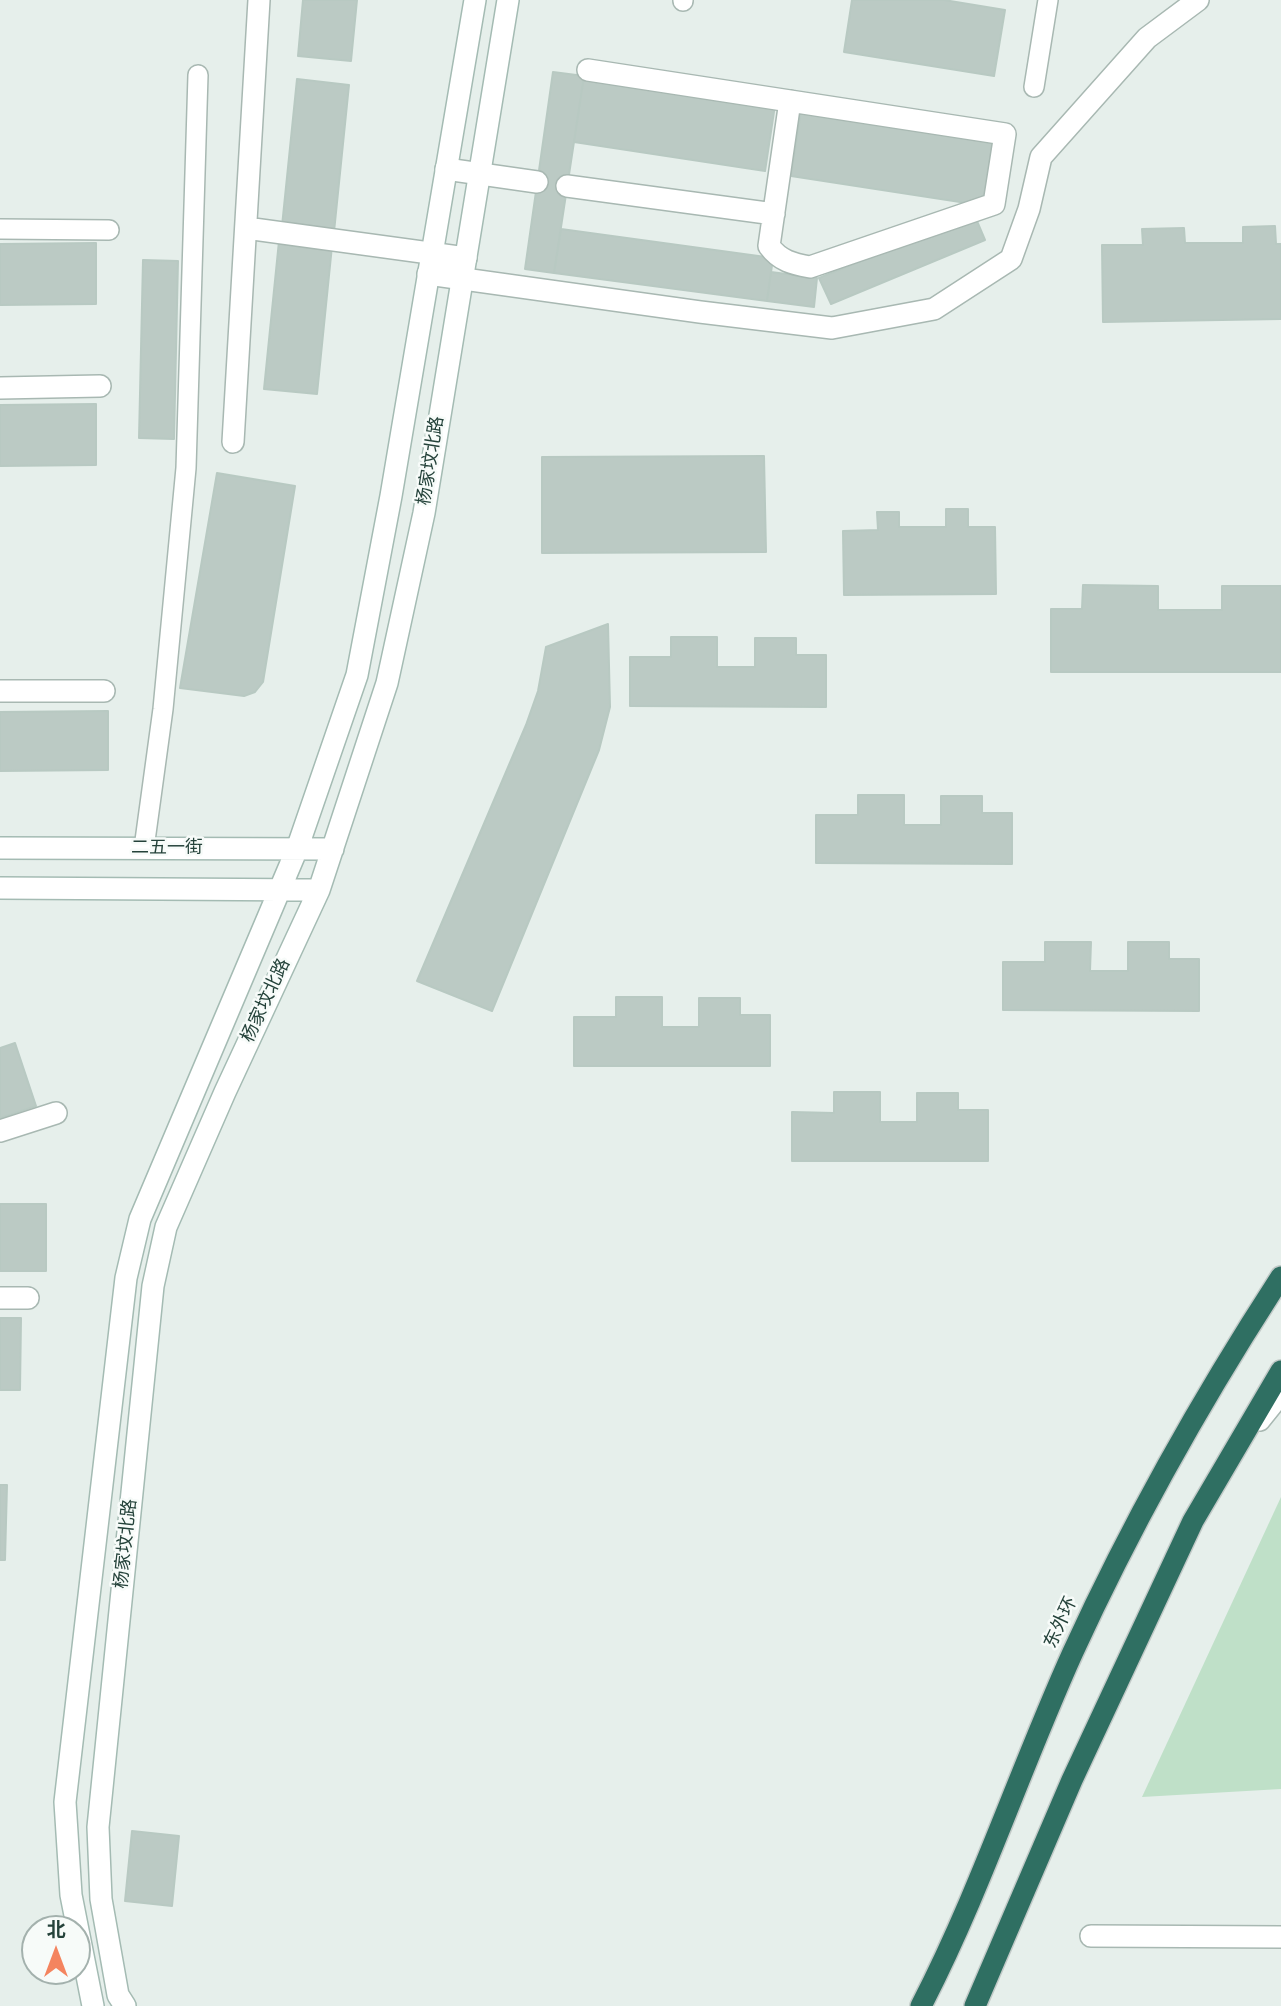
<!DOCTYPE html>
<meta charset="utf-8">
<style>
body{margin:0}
#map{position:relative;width:1281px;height:2006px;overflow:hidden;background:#e6efeb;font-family:"Source Sans 3","Noto Sans SC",sans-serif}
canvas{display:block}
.north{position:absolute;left:21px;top:1915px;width:70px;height:70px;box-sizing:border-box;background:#f7fbf9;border:2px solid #a3b1ad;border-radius:50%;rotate:0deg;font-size:19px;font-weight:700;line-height:28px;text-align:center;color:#24423a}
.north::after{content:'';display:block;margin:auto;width:24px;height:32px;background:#f4845f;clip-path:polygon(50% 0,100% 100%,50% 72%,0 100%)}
</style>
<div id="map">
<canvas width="1281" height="2006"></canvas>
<div class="north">北</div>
</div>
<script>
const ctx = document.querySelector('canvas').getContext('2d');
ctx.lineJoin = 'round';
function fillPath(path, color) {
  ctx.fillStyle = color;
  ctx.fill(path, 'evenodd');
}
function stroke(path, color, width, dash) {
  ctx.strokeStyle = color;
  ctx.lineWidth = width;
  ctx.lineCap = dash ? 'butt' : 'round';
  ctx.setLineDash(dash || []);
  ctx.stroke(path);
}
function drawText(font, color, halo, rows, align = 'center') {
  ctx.font = font + ' "Source Sans 3","Noto Sans SC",sans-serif';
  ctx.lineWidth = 5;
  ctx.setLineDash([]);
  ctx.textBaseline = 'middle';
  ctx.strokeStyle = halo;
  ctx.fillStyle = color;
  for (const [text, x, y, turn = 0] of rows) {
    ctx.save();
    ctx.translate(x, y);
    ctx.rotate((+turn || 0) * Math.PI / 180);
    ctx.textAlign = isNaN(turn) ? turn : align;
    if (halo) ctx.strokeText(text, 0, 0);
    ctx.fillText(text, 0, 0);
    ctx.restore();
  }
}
const green = new Path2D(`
 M1281 1497V1789L1142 1797Z`);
const building = new Path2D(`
 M303 0H357L351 61 298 56Z
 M852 0H944L1005 10 994 76 844 52Z
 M553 72 584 76 554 273 525 269Z
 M584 76 775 105 765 171 574 142Z
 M297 79 349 85 334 232 282 226Z
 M801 110 996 140 986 206 791 176Z
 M974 214 985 240 831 304 819 278Z
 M1275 226 1276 244H1281V319L1103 322 1102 245H1143L1142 229 1184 228 1185 243H1243V227Z
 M561 229 773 258 767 301 554 273Z
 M279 241 332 246 317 394 264 389Z
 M96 243V304L0 305V244Z
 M143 260 178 261 174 439 139 438Z
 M771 272 817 278 814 307 767 301Z
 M96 404V465L0 466V405Z
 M764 456 766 552 542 553V457Z
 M217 473 295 486 263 682 255 692 244 696 180 688Z
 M946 509H968V527H995L996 594 844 595 843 531 878 530 877 512H899V527H946Z
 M1083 585 1158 586V610H1222V586H1281V672H1051V609H1082Z
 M608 624 610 707 599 750 492 1011 417 981 526 725 538 691 546 647Z
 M671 637H717V667H755V638H796V655H826V707L630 706V657H671Z
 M108 711V770L0 771V712Z
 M858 795H904V825H941V796H982V813H1012V864L816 863V815H858Z
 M1045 942H1091L1090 971H1128V942H1169V959H1199V1011L1003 1010V962H1045Z
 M616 997H662V1027H699V998H740V1015H770V1066H574V1017H616Z
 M15 1043 36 1106 0 1118V1048Z
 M834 1092H880V1122H917V1093H958V1110H988V1161H792V1112L834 1113Z
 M0 1204H46V1271H0Z
 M0 1318H21L20 1390H0Z
 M0 1485H7L5 1560H0Z
 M132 1831 179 1836 172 1906 125 1901Z`);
const lane = new Path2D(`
 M683 1V0
 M1034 87 1048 0
 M0 229 109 230
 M144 848 163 709 186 468 198 75
 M1260 1421 1281 1395`);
const street = new Path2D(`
 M588 70 1005 134 994 204 810 267C793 264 780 261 769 246L790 101
 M446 169 537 182
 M567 186 774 214
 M246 228 466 258
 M428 274 700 312 832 328 934 309 1011 259 1029 209 1041 157 1147 38 1198 0
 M0 388 100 386
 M233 442 259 0
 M0 691H104
 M0 1131 56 1113
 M0 1298H28
 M1091 1936 1281 1937`);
const secondary = new Path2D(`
 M0 848 333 849
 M0 888 319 890
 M93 2006 71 1895 65 1802 126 1278 140 1219 297 849 357 675 391 496 475 0
 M125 2006 118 1995 101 1899 98 1827 153 1286 166 1227 225 1092 319 890 387 683 424 513 508 0`);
const highway = new Path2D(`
 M921 2006C980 1892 1020 1769 1073 1652 1133 1521 1203 1397 1281 1277
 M975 2006 1072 1780 1193 1521 1281 1371`);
const streetNames = [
 ["杨家坟北路",432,461,-81],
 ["二五一街",167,849],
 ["杨家坟北路",267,1001,-65],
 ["杨家坟北路",127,1544,-84],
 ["东外环",1062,1623,-65]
];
fillPath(green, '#bfe0c8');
fillPath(building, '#bbcac4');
stroke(building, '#b8c9c2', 2);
stroke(lane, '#a8b8b2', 22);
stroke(street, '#a8b8b2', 24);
stroke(secondary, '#a4bbb3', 24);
stroke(highway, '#c2cac8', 24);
stroke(lane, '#fff', 19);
stroke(street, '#fff', 21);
stroke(secondary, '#fff', 21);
stroke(highway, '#2f6f62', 21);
drawText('18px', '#24423a', '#f7fbf9', streetNames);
</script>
